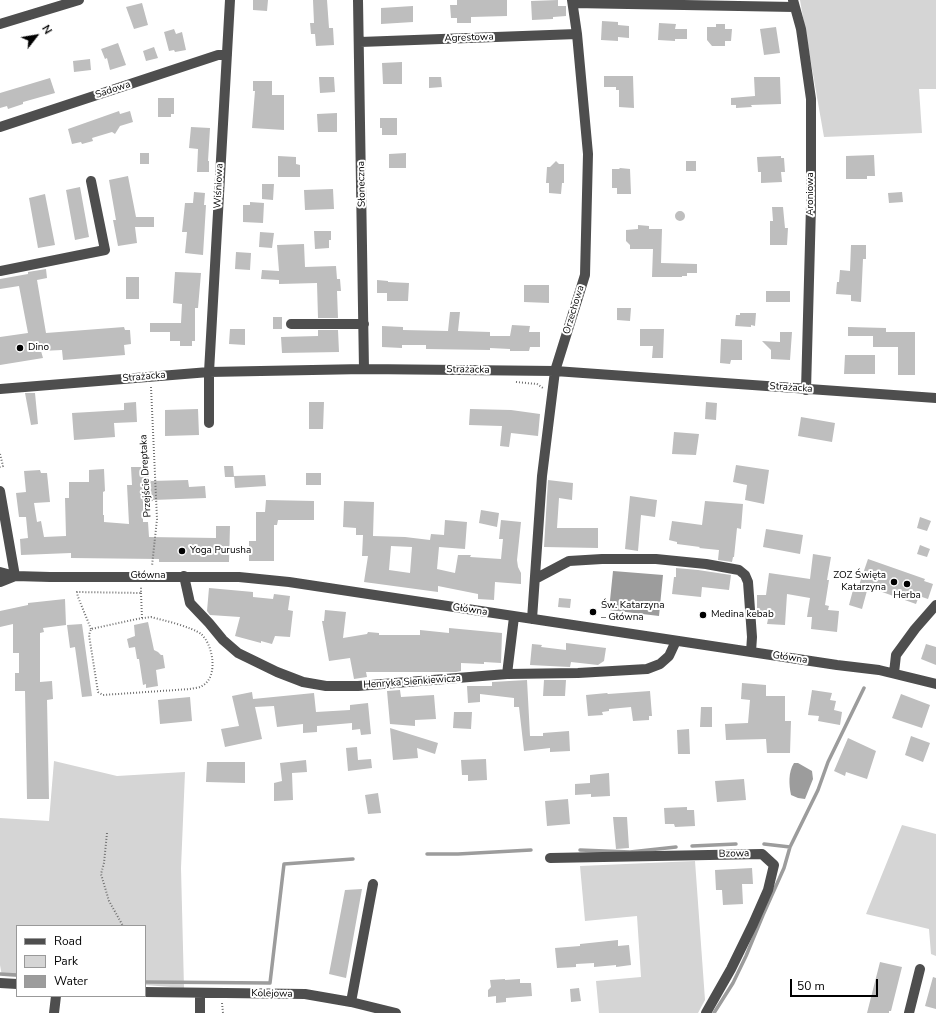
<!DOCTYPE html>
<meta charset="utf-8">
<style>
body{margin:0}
#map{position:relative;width:936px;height:1013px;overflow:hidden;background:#fff;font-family:"Nunito Sans",sans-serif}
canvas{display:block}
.legend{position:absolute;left:16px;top:925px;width:130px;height:72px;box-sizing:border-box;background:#fff;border:1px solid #999;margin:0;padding:5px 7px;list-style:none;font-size:12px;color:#000}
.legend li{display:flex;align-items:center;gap:8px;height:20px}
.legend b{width:20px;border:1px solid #999}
.north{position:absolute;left:16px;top:16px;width:40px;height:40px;-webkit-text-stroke:3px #fff;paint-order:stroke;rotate:59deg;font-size:11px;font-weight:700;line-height:16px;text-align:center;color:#000}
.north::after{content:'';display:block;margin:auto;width:14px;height:18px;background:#000;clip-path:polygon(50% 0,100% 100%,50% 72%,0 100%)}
.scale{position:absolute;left:790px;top:979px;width:88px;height:18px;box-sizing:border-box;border:2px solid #000;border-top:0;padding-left:5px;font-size:12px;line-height:14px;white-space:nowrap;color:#000;-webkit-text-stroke:3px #fff;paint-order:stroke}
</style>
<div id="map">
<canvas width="936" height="1013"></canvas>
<ul class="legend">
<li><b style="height:5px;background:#4e4e4e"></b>Road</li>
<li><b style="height:11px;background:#d5d5d5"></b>Park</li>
<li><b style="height:11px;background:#9c9c9c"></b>Water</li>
</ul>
<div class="north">N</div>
<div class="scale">50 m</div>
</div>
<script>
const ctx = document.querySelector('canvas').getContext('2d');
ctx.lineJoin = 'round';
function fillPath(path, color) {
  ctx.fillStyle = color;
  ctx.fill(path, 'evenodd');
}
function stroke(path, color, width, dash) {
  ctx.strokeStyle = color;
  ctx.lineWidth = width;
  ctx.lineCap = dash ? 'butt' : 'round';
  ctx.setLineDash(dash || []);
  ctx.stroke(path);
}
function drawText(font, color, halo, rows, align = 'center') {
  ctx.font = font + ' "Nunito Sans",sans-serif';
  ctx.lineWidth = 4;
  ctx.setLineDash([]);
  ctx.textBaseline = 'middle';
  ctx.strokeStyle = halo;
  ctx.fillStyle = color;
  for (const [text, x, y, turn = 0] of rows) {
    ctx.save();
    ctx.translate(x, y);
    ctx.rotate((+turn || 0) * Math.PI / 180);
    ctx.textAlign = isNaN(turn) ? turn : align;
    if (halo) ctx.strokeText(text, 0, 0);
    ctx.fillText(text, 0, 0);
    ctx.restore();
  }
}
const green = new Path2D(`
 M800 0H936V89H919L922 133 824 137Z
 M54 761 117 776 185 772 181 868 184 988 145 985V926H17V977L2 976 0 965V818L49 821Z
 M902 825 936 834V956L931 954 929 929 866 914Z
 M695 861 705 1000 698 1013H599L596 981 641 977 637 916 585 921 580 866Z`);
const water = new Path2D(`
 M613 571 663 575 659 616 609 610Z
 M794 763H798L812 771 813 779 805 799 798 798 791 795C789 785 788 772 794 763Z`);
const stream = new Path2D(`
 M764 844 790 847
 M692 846 736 844
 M580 850 630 852 676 847
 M427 854H458L531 850
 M0 974 17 975
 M145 982 270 983 284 864 353 859
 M714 1013 733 983 746 956 763 915 784 868 790 847 818 790 828 762 864 688`);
const building = new Path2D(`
 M253 0H268L267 11 253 10Z
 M313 0H327L329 28H333L334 45 316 46 315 34H311L310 23H314Z
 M457 0H507V16L471 17V23H457V18H451L450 5H457Z
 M558 0V6H566V16L553 17V19L532 20 531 1Z
 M142 3 148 25 134 29 126 7Z
 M413 6V22L381 24V8Z
 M602 21 618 22V25L629 26V38L618 37V41L601 40Z
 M659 23 676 24 675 29H687V39H675V41L658 40Z
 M716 24H725V29H732L731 41H725V46H712L707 40V27H716Z
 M776 27 780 53 764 55 760 29Z
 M174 29 176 34 182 32 186 50 175 52 174 50 169 51 164 32Z
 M118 43 126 65 110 70 107 58 105 59 101 49Z
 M154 47 158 58 146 61 143 51Z
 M90 59 91 70 74 72 73 61Z
 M402 62V84H383L382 63Z
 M604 76H633L634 108 619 107V90H616V87H604Z
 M319 77H334L335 92 320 93Z
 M429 77H441L442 87 429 88Z
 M754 77H780L781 104 751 105 752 107 736 108V105H731V98L755 96Z
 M50 78 55 93 23 102V104L8 109 7 106 0 108V93Z
 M253 81H272V95H284V130L252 128 255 91H253Z
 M158 98H174V114H171V117H158Z
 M119 111 120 114 130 111 133 122 120 126 115 134 112 132 92 138 93 141 82 144 81 142 72 144 68 129Z
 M337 113V132H318L317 114Z
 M380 118H397V135H382V128H380Z
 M191 127 210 128 208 161H209V172H197L198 149 189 148Z
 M140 153H149V164H140Z
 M406 153V168H389V154Z
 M874 155 875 176H867V179H846V156Z
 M278 156 296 157V164L300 165V177H278Z
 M781 156V158H784L785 172H781L782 182 761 183V172H758L757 157Z
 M556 161 559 164H564V183H562L561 194 549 193V183H546L547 167H550Z
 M686 161H696V171H686Z
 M620 168 630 169 631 194H617V188H612V169H619Z
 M128 176 136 217H154V227H135L137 243 118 246 113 220H116L109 180Z
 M262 184H274L273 200 262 199Z
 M80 187 89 237 75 240 66 190Z
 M333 189 334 209 305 210 304 190Z
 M194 192 205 193 204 205H206L203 255 185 253 187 232H182L185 203H193Z
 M902 192 903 202 889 203 888 193Z
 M45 194 55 245 38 248 29 198Z
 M250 202 264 203 263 223 243 222V205H250Z
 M772 207H783L785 228H788L787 245H770V221H773Z
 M675 216a5 5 0 1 1 10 0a5 5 0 1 1-10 0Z
 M638 225 649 226V229H662L661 263 697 264V273H687V276H682V277H652L653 249H630V245L626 241V230L638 229Z
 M314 231H331V240H329V248L315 249Z
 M260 232 274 233 272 248 259 247Z
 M304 244 305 267 336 266 337 279H340L341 291H337L338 318H318L317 283 279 284V280L261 279 262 270 279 271 277 245Z
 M851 245H866V259H863L861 302 851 301V295L836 294 837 282H839L840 270 850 271Z
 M236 252 251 253 250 270 235 269Z
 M46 269 47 278 37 280 46 333 124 327 125 330H130L131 344 124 345 125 355 63 360 62 350 41 351 43 358 0 365V337L28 333 19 286 0 289V279L28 274V272Z
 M175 272 201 273 198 308H195V341H192V346H180V341H170V332H150V323H181L182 304 173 303Z
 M126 277H139V299H126Z
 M377 280 388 281V282L409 283 408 301H387V293H377Z
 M524 285H549V303L524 302Z
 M766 291H790V302H766Z
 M617 308H631L630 321 617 320Z
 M450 312H460L458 331 490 332V336H510L512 325 530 326 529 332H540V347H530L529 351H510V349L490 348V350L426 349V345H402V348L382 347V326L403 327V330L448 331Z
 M740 313H756L755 326 751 325V327L735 326 736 315H740Z
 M273 317H282V329H273Z
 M848 327 886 328V332H915V375H898V347H873V336H848Z
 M230 329H245V345L229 344Z
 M640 329H664L663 358H652L653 346H640Z
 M318 330H338L339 352 282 353 281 337 318 336Z
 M780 332H792L790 360 771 359V350L762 341 780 342Z
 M721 339 742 340V360H731L730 364 720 363Z
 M845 355H875V374H844Z
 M25 393H35L38 424 31 425Z
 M136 402 137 422 114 423 115 437 74 440 72 413 124 410V403Z
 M309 402H324L323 429H309Z
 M706 402 717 403 716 420 705 419Z
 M198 409 199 435 165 436V410Z
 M470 409 511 410 540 414 538 436 511 433 509 447 500 446 502 426 469 425Z
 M801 417 835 423 832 442 798 436Z
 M674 432 699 434 696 455 672 454Z
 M736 465 769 470 764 504 745 500 747 485 733 482Z
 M224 466H233L234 477H225Z
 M131 467H148L149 480H151V481L188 480 189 487 205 486 206 498 153 500V501L143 502V522H148L149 537 216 538V526H230L229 562H159V559L71 558V553L21 555 20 539 28 538 26 517H19L16 493 26 492 24 471 40 470 41 473H47L50 502 34 503 37 522 41 521 44 537 66 536 65 498H69V482H89V470L104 469 105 491 103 492V515H104V522L129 524 127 485H132Z
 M306 473H321V485H306Z
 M265 475 266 486 235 488 234 476Z
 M548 480 573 483 572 500 559 498 557 528H598V548L544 547Z
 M630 496 657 500 655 517 641 515 638 551 625 549Z
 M266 500 314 501V520H278L277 525H274V561H249V541H256V512H265Z
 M344 501 374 502 373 536 405 537 430 540 431 534 444 535 445 520 467 522 465 549 439 547 437 569 455 573 458 555H471L470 557 501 559 503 539H499L501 520 521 522 517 560 518 567 521 573V584L495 582 494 600 478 599V594L438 586V592L364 582 368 556H362L363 535H356V528L343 527ZM391 546 412 547 410 573 389 570Z
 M705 501 743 504 741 529 737 528 734 557H733L732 562 718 560 719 550 699 548 700 547 677 544V542L669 540 672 521 702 525Z
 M481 510 499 513 497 527 479 523Z
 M920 517 931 521 927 531 917 528Z
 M766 529 803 535 800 554 763 547Z
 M920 545 930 549 927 557 917 554Z
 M813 554 831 557 827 580H829L825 605 829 606 828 610 839 611 837 632 811 629 812 617H807L810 598 787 594 785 625 767 624 768 619 762 618V616H757V595H766L769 573 810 579Z
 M868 559 925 579 924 581 933 584 928 599 919 596 916 604 868 587 862 609 849 605 853 590 857 591Z
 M676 568 698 570 731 575 729 590 702 587 701 597 672 594 674 577H676Z
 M209 588 253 592V597L273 599 274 594 290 596 288 610 293 611 290 637 275 636 272 644 261 641V643L235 636 240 617 210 615 207 611Z
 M559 598 571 599 570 608 558 607Z
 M65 599 66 625 43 628 44 632 40 633V682L52 681 53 699 47 700 49 799H27L25 691H15V673H19V653H13V624L0 627V611L28 605V603Z
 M325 610 346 612 343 638 367 634 368 632 379 633V635H420V630L449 633V628L502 633 501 663 484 662V664L461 663V671L456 672H366L367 677 354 679 350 658 329 661 322 621H324Z
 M148 622 154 650 158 652 161 655H163L165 668 156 670 158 686 146 688V684L143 685 139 659H137L135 647 129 648 127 639 135 636 134 625Z
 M82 624 92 696 82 697 75 647 70 648 67 625Z
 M566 643 606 648 604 661 598 665 571 662 570 667 530 665 532 644 542 645 541 647 566 650Z
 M926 644 936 647V665L921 659Z
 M527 680 530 736H543V733L569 731 570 751 550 752V748L524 751 519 707H514V698L480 694V702L468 703 467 686H492V682Z
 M544 680H566L565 696H543Z
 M742 683 766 685V696H785V721H791L790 753H767L766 739 726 740 725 724 748 723 750 700 741 699Z
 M400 690 401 697 434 695 436 719 415 720V726L390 724 387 691Z
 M812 690 832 693 830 700 836 701 834 710 842 712 840 725 818 721 819 716 808 715Z
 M650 691 652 716H649V720L633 721 631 707 609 709V711L602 712 603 715 588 716 586 695 607 693 608 694Z
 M252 692 253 699 314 693 316 712 350 710V705L368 703 371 734 361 735 360 729 352 730V723L317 726V732L303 733V724L277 727 274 706 255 707 262 739 225 747 221 729 239 726 232 696Z
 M901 694 930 705 922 728 892 718Z
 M190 697 192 721 160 724 158 700Z
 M701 707H712V727H700Z
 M454 712H472L471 729 453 728Z
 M390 728 438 743 435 754 417 748 418 758 393 760Z
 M689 729 690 754H678L677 730Z
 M911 736 930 743 923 762 905 755Z
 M848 738 876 751 867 779 846 772 845 776 834 771Z
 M357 747 358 760 371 759 372 768 348 771 346 748Z
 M486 759 487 780 468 781V775H462L461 760Z
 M306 760 307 772 292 773 293 800 274 801V783L282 781 280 763Z
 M207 762H245V783L206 782Z
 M609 773 610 796 591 797V794L575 795V784L590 783V775Z
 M744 779 746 800 717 802 715 781Z
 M378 793 381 813 368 814 365 795Z
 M568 799 570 824 547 826 545 801Z
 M687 807V810H694L695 826 675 827 674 824H665L664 808Z
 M613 817H627L629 848 616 849Z
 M752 868 753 884H742L743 904 723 905 722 890H716L715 870Z
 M362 889 346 978 329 974 345 890Z
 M618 940V946L629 945 631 965 616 967V965L594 967V963L576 964V967L557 968 555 948 580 946V944Z
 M880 962 902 967 891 1011H889V1013H867Z
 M933 977 936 978V1009L925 1006Z
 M505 979V980L520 979V983H531L532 996 506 998V1002L496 1003V996L488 997V990L491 987 490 980Z
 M579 988 581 1001 571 1002 570 989Z`);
const path = new Path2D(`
 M516 382 537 384 543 388
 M151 387 157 519 152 566
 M0 454 3 466 0 467
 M141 593 142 618
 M151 617C163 620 192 627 201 634 213 644 219 677 202 686 199 688 194 688 190 689L103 695 98 692 89 635 91 629 137 619Z
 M91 629 78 597 77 592 141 593V587
 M107 833 104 863 101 874 109 901 123 926
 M222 1003 223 1013`);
const minor = new Path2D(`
 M358 0 364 369
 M793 0 801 29 811 99V206L806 390
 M573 3 794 7
 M0 24 79 0
 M360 42 577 34
 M0 127 218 55H227
 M0 271 105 250 91 181
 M291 324H364
 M0 389 209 372 364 369 555 371 936 398
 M209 423V372L230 0
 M0 491 15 576
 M0 572 15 576 50 577H239L289 582 837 665 879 670 936 684
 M184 576 190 603 209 623 223 640 238 653 277 672 303 682 326 686H358L507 674 578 673 647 669 660 664 669 656 676 641
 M535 579 569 561 602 559H656L706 564 739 570 745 575 748 582 752 637 751 652
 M0 582 15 576
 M532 619 542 476 555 371 585 275 588 154 577 34 572 0
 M894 673 896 655 915 629 936 605
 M507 674 514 617
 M550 858 762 854 774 865 768 890 753 924 731 969 706 1013
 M0 983 17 984
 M145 992 305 994 351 1002 396 1013
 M351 1002 373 884
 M54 1013 56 996
 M200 1013V994
 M909 1013 920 969`);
const markers = [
 [20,348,4,"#000"],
 [182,551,4,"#000"],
 [894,582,4,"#000"],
 [907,584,4,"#000"],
 [593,612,4,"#000"],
 [703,615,4,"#000"]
];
const streetNames = [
 ["Agrestowa",469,38,-2],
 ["Sadowa",113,90,-18],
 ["Słoneczna",362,184,-91],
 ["Wiśniowa",219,186,-87],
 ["Aroniowa",811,194,-90],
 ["Orzechowa",574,310,-73],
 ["Strażacka",468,370,1],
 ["Strażacka",144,377,-5],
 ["Strażacka",791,388,4],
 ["Przejście Dreptaka",146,476,-93],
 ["Główna",148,576],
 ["Główna",470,610,9],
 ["Główna",790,658,9],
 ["Henryka Sienkiewicza",412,682,-4],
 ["Bzowa",734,854,-1],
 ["Kolejowa",272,994,1]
];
const poiNames = [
 ["Dino",28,348],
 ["Yoga Purusha",190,551],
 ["ZOZ Święta",886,576,"right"],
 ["Katarzyna",886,588,"right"],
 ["Herba",907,596,"center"],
 ["Św. Katarzyna",601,606],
 ["– Główna",601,618],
 ["Medina kebab",711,615]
];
fillPath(green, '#d5d5d5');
fillPath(water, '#9c9c9c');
stroke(stream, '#9c9c9c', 3.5);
fillPath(building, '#bebebe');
stroke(path, '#707070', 2, [1, 2]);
stroke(minor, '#4e4e4e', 10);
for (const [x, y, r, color] of markers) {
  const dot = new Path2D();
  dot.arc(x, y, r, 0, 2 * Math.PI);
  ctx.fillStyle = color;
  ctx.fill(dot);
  stroke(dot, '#fff', 1.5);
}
drawText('10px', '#000', '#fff', streetNames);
drawText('10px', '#000', '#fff', poiNames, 'left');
</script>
